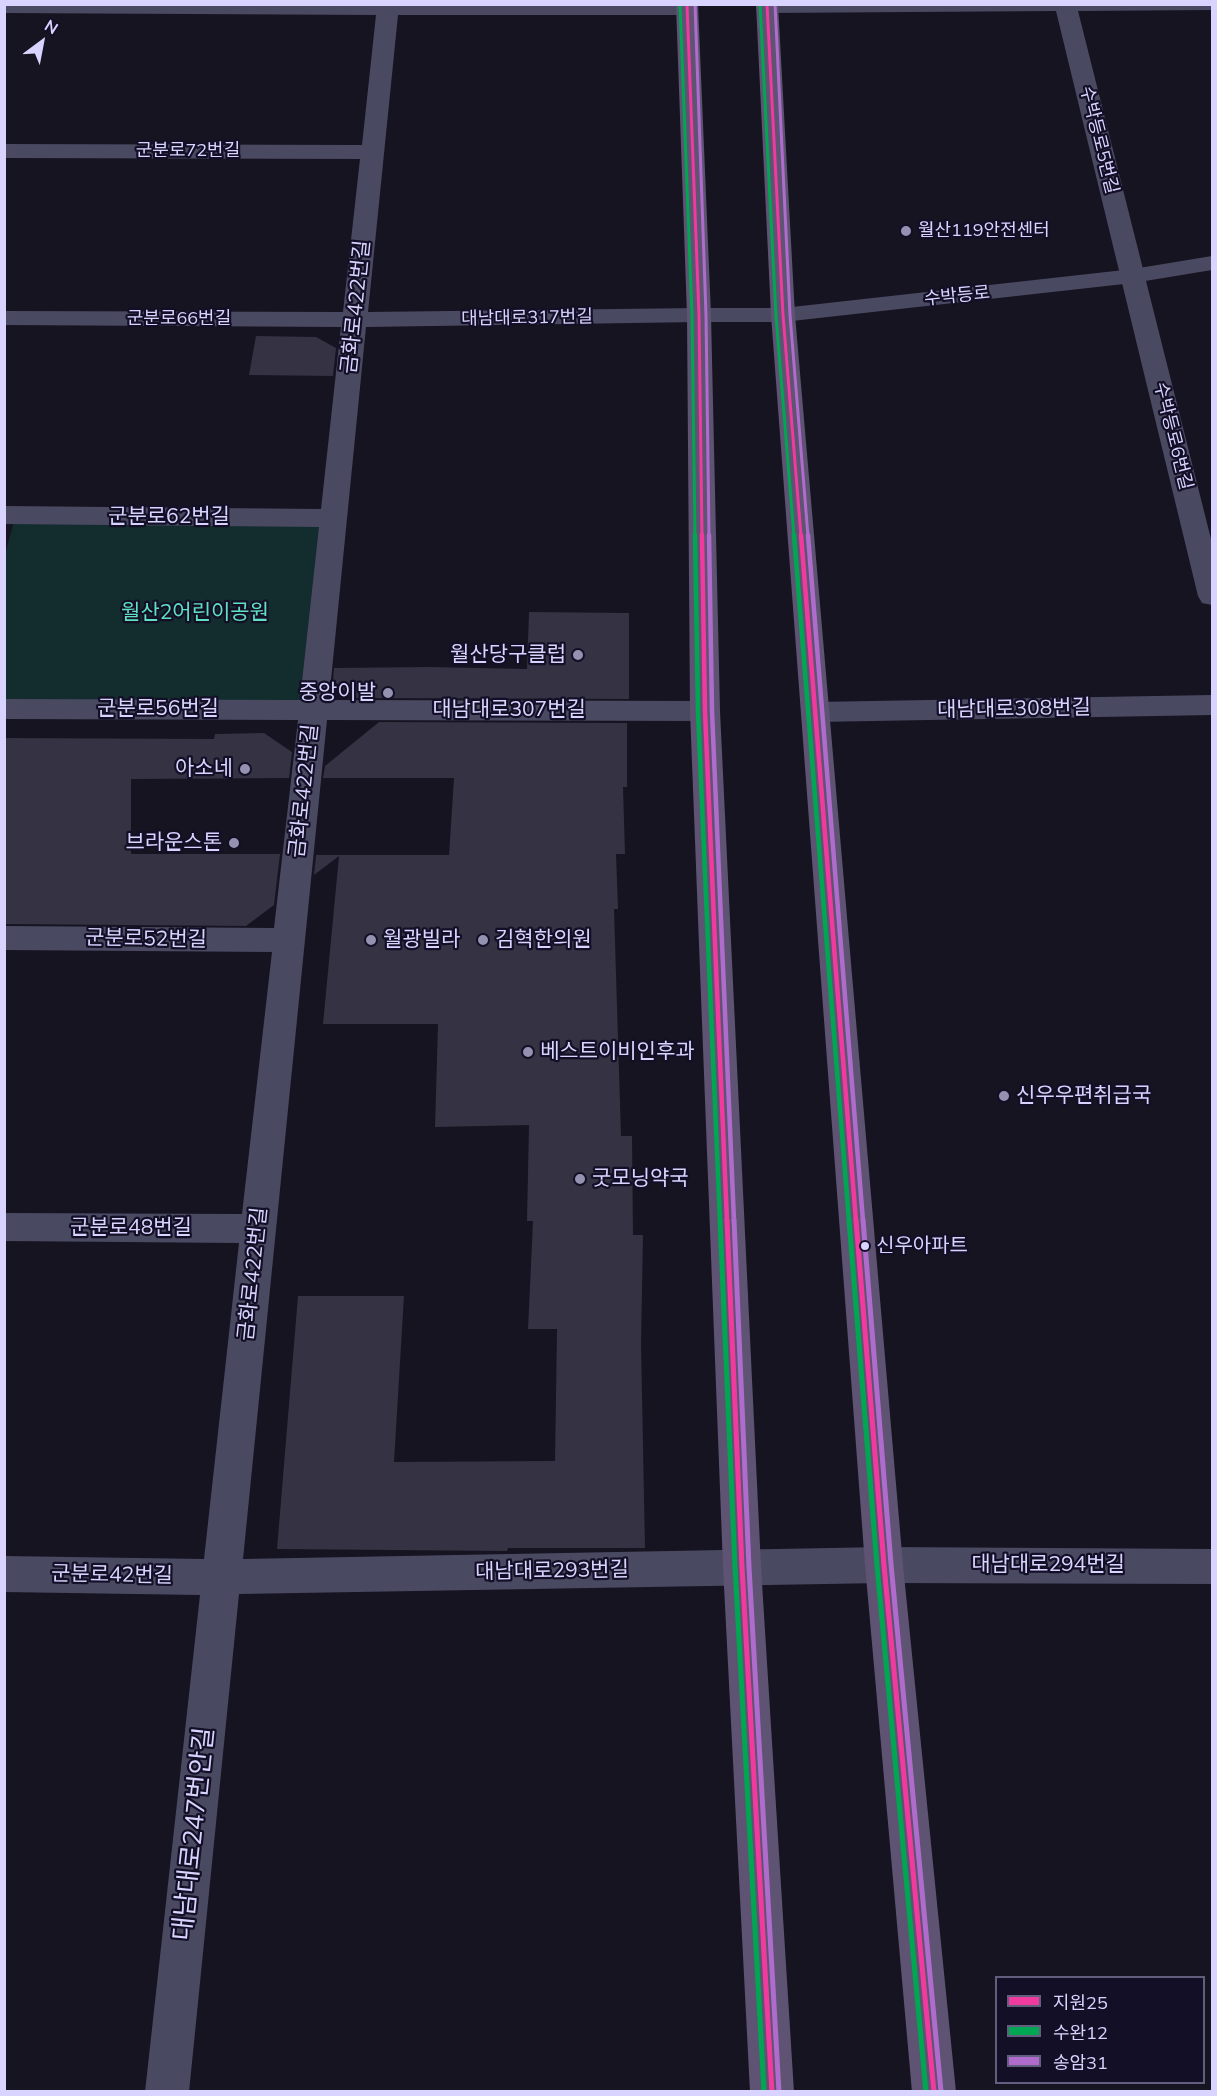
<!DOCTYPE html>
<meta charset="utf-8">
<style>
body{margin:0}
#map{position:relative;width:1217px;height:2096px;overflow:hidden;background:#161421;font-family:Mulish,"Noto Sans KR",sans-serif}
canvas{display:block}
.frame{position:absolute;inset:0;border:6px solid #d9d4ff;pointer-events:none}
.legend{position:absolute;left:995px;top:1976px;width:210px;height:108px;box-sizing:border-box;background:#130f26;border:2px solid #625e7d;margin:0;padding:8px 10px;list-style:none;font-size:18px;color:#d9d4ff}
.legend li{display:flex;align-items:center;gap:12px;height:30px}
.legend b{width:30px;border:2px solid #625e7d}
.north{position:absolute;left:12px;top:12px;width:60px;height:60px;-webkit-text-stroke:4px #130f26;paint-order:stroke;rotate:32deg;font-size:16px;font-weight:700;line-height:24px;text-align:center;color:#d9d4ff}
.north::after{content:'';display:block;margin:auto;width:21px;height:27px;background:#d9d4ff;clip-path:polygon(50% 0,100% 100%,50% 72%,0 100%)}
</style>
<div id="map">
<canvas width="1217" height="2096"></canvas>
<div class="frame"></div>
<ul class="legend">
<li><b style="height:8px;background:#f13a9d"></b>지원25</li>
<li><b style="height:8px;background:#00a651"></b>수완12</li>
<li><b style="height:8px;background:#b06ccc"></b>송암31</li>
</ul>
<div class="north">N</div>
</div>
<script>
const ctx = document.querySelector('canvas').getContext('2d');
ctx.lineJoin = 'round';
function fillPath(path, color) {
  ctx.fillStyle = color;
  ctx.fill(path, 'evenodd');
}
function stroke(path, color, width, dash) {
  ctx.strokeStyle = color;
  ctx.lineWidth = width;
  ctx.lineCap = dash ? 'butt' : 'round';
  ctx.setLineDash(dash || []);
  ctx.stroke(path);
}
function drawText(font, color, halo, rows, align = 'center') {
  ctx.font = font + ' Mulish,"Noto Sans KR",sans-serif';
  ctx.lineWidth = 4.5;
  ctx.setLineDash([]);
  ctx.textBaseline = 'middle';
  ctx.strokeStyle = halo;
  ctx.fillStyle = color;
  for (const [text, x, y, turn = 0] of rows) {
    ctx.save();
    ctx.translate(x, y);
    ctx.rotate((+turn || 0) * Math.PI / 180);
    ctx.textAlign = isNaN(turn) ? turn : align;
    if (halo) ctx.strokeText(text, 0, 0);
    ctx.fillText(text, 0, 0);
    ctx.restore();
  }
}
const green = new Path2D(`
 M16 515 333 518 312 710 5 709V554Z`);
const building = new Path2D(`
 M256 336 316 337 336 348 333 376 249 375Z
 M529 612 629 613V699L352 698 333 680 334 668 429 667 527 669Z
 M379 722 627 723V787H623L625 854H616L618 909H614L621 1136H632L633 1235H643L641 1344 645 1548H508L507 1551 277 1549 298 1296H404L394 1462 555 1461 557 1329H528L533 1221H527L529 1125 435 1127 438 1024H323L339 856 314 875 316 855H449L454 778H323L325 766Z
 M264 733 292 752 289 778 131 779V854H280L274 905 246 926 4 924V738L214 739 215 734Z`);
const minor = new Path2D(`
 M4 4H695L698 9 695 14 687 15H398L368 312 699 308 708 310 711 315 708 320 699 322 366 327 329 700 705 701 715 704 720 711 715 718 705 721 327 720 243 1559 884 1547 1212 1549V1584L884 1583 239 1594 189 2092H145L200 1595 4 1592V1556L204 1559 239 1243 4 1241V1213L242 1214 272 952 4 950V926L274 928 298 720 4 719V699L300 700 319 527 4 524V506L321 509 341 327 4 325V311L343 312 360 159 4 158V144L362 145 376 15 4 13Z
 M758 4H1212V10H1210L1078 11 1212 543V605L1202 603 1198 596 1056 11 767 13 759 12 756 7Z
 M1212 695V715L816 722 806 719 801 712 806 705 816 702Z`);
const tertiary = new Path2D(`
 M1212 256V270L1133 283 783 322H699L690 320 687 315 690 310 699 308H783L1133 269Z`);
const primary = new Path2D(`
 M676 4H698L711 315 720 711 761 1567 794 2092H750L723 1567 690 711 687 315Z
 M756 4H778L795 315 903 1565 956 2092H912L865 1565 771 315Z`);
const bus1Far2 = new Path2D(`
 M687 4 699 315 702 536
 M767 4 783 315 801 536`);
const bus1Far1 = new Path2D(`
 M702 535 705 711 727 1221
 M801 535 856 1221`);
const bus1 = new Path2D(`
 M727 1220 742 1567 772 2092
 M856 1220 884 1565 934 2092`);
const bus2Far2 = new Path2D(`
 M680 4 692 315 695 536
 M760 4 776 316 794 536`);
const bus2Far1 = new Path2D(`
 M695 535 698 711 720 1221
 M794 535 849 1221`);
const bus2 = new Path2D(`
 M720 1220 735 1567 764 2092
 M849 1220 877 1566 926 2092`);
const bus3Far2 = new Path2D(`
 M695 4 706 315 709 536
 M775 4 790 315 808 536`);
const bus3Far1 = new Path2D(`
 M709 535 712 711 734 1221
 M808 535 863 1221`);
const bus3 = new Path2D(`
 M734 1220 749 1567 779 2092
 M863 1220 891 1564 941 2091`);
const markers = [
 [906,231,6,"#9591b1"],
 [578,655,6,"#9591b1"],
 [388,693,6,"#9591b1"],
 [245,769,6,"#9591b1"],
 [234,843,6,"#9591b1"],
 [371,940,6,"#9591b1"],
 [483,940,6,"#9591b1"],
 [528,1052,6,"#9591b1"],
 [1004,1096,6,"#9591b1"],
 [580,1179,6,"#9591b1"],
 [865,1246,5,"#d9d4ff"]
];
const farStreetnames = [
 ["수박등로5번길",1099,140,76],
 ["군분로72번길",188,151],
 ["수박등로",957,296,-6],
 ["대남대로317번길",527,318,-1],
 ["군분로66번길",179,319],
 ["수박등로6번길",1173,436,76]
];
const farPoinames = [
 ["월산119안전센터",918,231]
];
const busNames = [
 ["신우아파트",876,1246]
];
const streetNames = [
 ["금화로422번길",356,307,-84],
 ["군분로62번길",169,517],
 ["군분로56번길",158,709],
 ["대남대로308번길",1014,709,-1],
 ["대남대로307번길",509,710],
 ["금화로422번길",304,791,-84],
 ["군분로52번길",146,939,1],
 ["군분로48번길",131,1228],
 ["금화로422번길",253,1274,-84],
 ["대남대로294번길",1048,1565],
 ["대남대로293번길",552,1571,-1],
 ["군분로42번길",112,1575,1]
];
const parkNames = [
 ["월산2어린이공원",195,613]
];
const poiNames = [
 ["월산당구클럽",566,655,"right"],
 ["중앙이발",376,693,"right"],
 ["아소네",233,769,"right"],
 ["브라운스톤",222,843,"right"],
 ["월광빌라",383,940],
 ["김혁한의원",495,940],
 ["베스트이비인후과",540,1052],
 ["신우우편취급국",1016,1096],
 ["굿모닝약국",592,1179]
];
const nearStreetnames = [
 ["대남대로247번안길",194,1834,-84]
];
fillPath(green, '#132c2d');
fillPath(building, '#343243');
fillPath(minor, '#4a4962');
fillPath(tertiary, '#4a4962');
fillPath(primary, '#5e5373');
stroke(bus1Far2, '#f13a9d', 3);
stroke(bus1Far1, '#f13a9d', 4.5);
stroke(bus1, '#f13a9d', 5);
stroke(bus2Far2, '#00a651', 3);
stroke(bus2Far1, '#00a651', 4.5);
stroke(bus2, '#00a651', 5);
stroke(bus3Far2, '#b06ccc', 3);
stroke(bus3Far1, '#b06ccc', 4.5);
stroke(bus3, '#b06ccc', 5);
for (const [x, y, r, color] of markers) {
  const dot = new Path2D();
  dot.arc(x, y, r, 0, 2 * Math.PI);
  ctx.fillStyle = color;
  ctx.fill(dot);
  stroke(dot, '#130f26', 2);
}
drawText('18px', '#d9d4ff', '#130f26', farStreetnames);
drawText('18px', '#d9d4ff', '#130f26', farPoinames, 'left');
drawText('20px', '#d9d4ff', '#130f26', busNames, 'left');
drawText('21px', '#d9d4ff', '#130f26', streetNames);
drawText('21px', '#5fe0c0', '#130f26', parkNames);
drawText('21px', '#d9d4ff', '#130f26', poiNames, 'left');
drawText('26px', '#d9d4ff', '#130f26', nearStreetnames);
</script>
